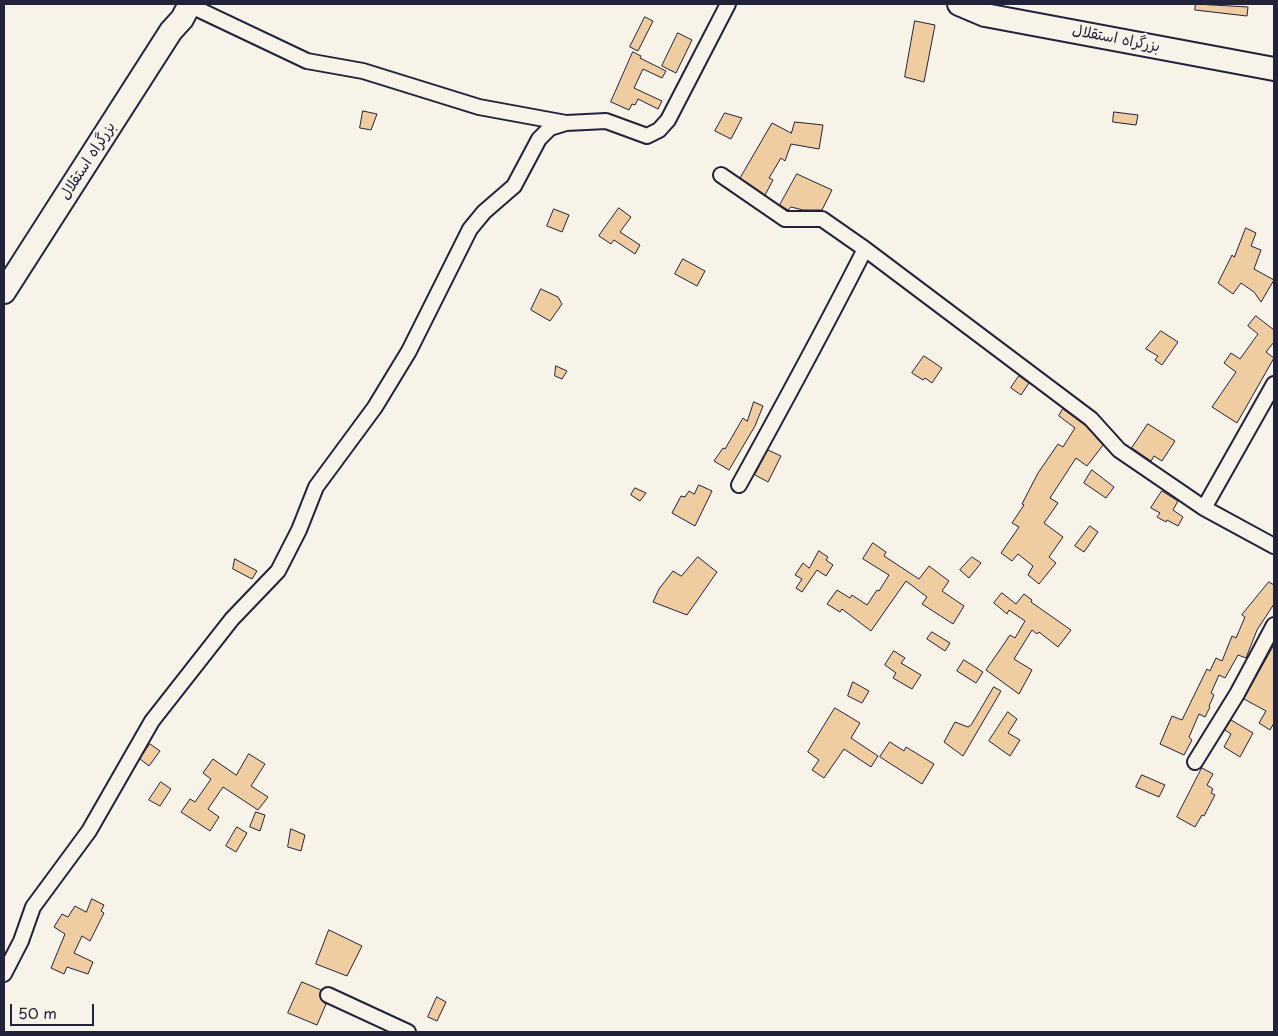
<!DOCTYPE html>
<meta charset="utf-8">
<style>
body{margin:0}
#map{position:relative;width:1278px;height:1036px;overflow:hidden;background:#f7f3e8;font-family:"Playpen Sans",sans-serif}
canvas{display:block}
.frame{position:absolute;inset:0;border:5px solid #22223b;pointer-events:none}
.scale{position:absolute;left:10px;top:1004px;width:84px;height:22px;box-sizing:border-box;border:2px solid #22223b;border-top:0;padding-left:6px;font-size:15px;line-height:18px;white-space:nowrap;color:#22223b;-webkit-text-stroke:4px #f7f3e8;paint-order:stroke}
</style>
<div id="map">
<canvas width="1278" height="1036"></canvas>
<div class="frame"></div>
<div class="scale">50 m</div>
</div>
<script>
const ctx = document.querySelector('canvas').getContext('2d');
ctx.lineJoin = 'round';
function fillPath(path, color) {
  ctx.fillStyle = color;
  ctx.fill(path, 'evenodd');
}
function stroke(path, color, width, dash) {
  ctx.strokeStyle = color;
  ctx.lineWidth = width;
  ctx.lineCap = dash ? 'butt' : 'round';
  ctx.setLineDash(dash || []);
  ctx.stroke(path);
}
function drawText(font, color, halo, rows, align = 'center') {
  ctx.font = font + ' "Playpen Sans","Playpen Sans Arabic",sans-serif';
  ctx.lineWidth = 4.5;
  ctx.setLineDash([]);
  ctx.textBaseline = 'middle';
  ctx.strokeStyle = halo;
  ctx.fillStyle = color;
  for (const [text, x, y, turn = 0] of rows) {
    ctx.save();
    ctx.translate(x, y);
    ctx.rotate((+turn || 0) * Math.PI / 180);
    ctx.textAlign = isNaN(turn) ? turn : align;
    if (halo) ctx.strokeText(text, 0, 0);
    ctx.fillText(text, 0, 0);
    ctx.restore();
  }
}
const building = new Path2D(`
 M1196 4 1248 7 1247 16 1195 10Z
 M645 17 653 21 638 51 630 47Z
 M915 21 935 25 924 82 905 77Z
 M678 33 692 40 676 73 662 66Z
 M633 52 641 56 640 58 666 71 662 78 643 69 634 88 662 101 658 109 638 99 635 105 632 104 629 110 611 102Z
 M363 111 377 114 371 130 360 128Z
 M1114 112 1138 115 1136 125 1113 122Z
 M725 113 742 118 731 139 715 131Z
 M795 122 823 125 819 149 791 144 785 161 781 158 769 178 773 180 765 195 740 178 772 123 791 133Z
 M797 174 832 190 822 210H803L791 207 788 210 780 205Z
 M619 208 631 217 620 232 640 245 635 254 614 240 611 244 599 236Z
 M554 209 569 215 562 232 547 226Z
 M1246 228 1256 233 1251 246 1261 250 1254 269 1274 280 1261 302 1254 292 1241 283 1233 294 1218 283 1232 255 1234 257Z
 M683 259 705 271 697 286 675 274Z
 M541 289 558 297 562 304 550 321 531 310Z
 M1256 316 1274 330V342L1266 352 1274 358 1237 423 1212 407 1236 372 1224 363 1231 353 1240 359 1258 334 1248 326Z
 M1161 331 1178 342 1162 365 1155 360 1158 356 1146 349Z
 M924 356 942 368 932 383 925 378 923 380 912 373Z
 M556 366 567 371 562 379 555 376Z
 M1019 376 1029 383 1021 395 1011 388Z
 M754 402 763 406 755 426 729 470 714 461 723 448 725 449 743 418 747 421Z
 M1063 409 1085 425 1103 445 1087 466 1076 458 1050 498 1058 503 1044 523 1063 537 1049 557 1056 563 1039 584 1028 575 1033 566 1018 554 1012 561 1001 553 1019 527 1012 523 1024 505 1022 504 1038 473 1058 444 1063 447 1075 428 1059 416Z
 M1148 424 1175 441 1162 461 1154 456 1151 461 1132 448Z
 M768 450 781 456 768 482 755 475Z
 M1092 470 1114 487 1106 498 1084 483Z
 M699 485 712 491 695 526 672 513 681 496 685 497 689 491 694 494Z
 M635 488 646 493 640 501 631 495Z
 M1162 491 1178 501 1173 510 1183 517 1178 526 1167 520 1166 522 1157 517 1160 513 1151 508Z
 M1090 526 1098 532 1084 552 1075 546Z
 M873 543 886 552 884 556 919 579 929 566 949 581 942 591 964 606 953 624 922 604 927 597 906 581 871 631 842 609 840 612 827 604 837 590 850 598 852 595 867 605 877 590 879 591 889 575 863 559Z
 M819 551 828 557 826 560 833 565 826 576 817 570 802 592 796 588 802 579 795 575 803 563 809 568Z
 M698 557 717 572 687 615 653 602 659 589 673 571 681 576Z
 M972 557 981 563 969 578 960 570Z
 M235 559 257 571 252 579 233 569Z
 M1269 582 1274 585V604L1257 630 1246 658 1238 655 1225 678 1219 675 1211 693 1214 695 1209 706 1210 707 1205 717 1199 714 1189 737 1192 740 1184 755 1160 744 1172 716 1182 720 1207 669 1210 671 1216 658 1222 661 1232 636 1236 638 1245 617 1242 615Z
 M1002 593 1016 604 1024 594 1032 600 1031 602 1071 630 1058 647 1039 632 1037 634 1032 630 1014 659 1032 670 1019 694 986 670 1010 635 1015 638 1025 621 1009 610 1007 614 994 603Z
 M932 632 950 643 945 651 927 639Z
 M1274 645V723L1270 730 1259 723 1266 711 1244 699Z
 M894 651 905 658 901 663 921 675 912 689 893 678 896 673 885 665Z
 M964 660 983 672 976 683 957 671Z
 M853 682 869 691 862 703 848 696Z
 M994 687 1001 691 963 756 944 742 955 722 968 727 971 725Z
 M835 708 860 723 851 738 878 756 871 767 844 749 824 778 812 770 819 760 808 752Z
 M1008 712 1017 719 1008 733 1020 740 1010 756 989 741Z
 M1231 720 1253 733 1240 757 1224 747 1231 734 1225 730Z
 M890 742 904 751 906 747 934 764 922 784 880 757Z
 M150 744 160 751 149 766 140 759Z
 M249 754 265 764 251 786 268 797 258 810 223 787 208 809 219 817 210 831 181 812 190 799 195 802 211 779 203 773 213 759 236 775Z
 M1202 768 1213 774 1207 785 1213 789 1211 793 1215 795 1204 816 1202 815 1195 827 1177 817Z
 M1142 775 1165 785 1159 797 1136 787Z
 M161 782 171 789 160 806 149 800Z
 M256 812 265 815 260 831 250 827Z
 M237 827 247 833 236 852 226 846Z
 M291 829 305 835 301 851 288 847Z
 M92 899 104 905 101 911 104 913 90 941 82 936 74 953 93 962 88 974 67 967 64 974 51 968 65 934 54 927 62 914 68 917 75 906 86 912Z
 M329 930 362 946 347 976 316 964Z
 M302 982 321 990V1000L326 1004 317 1025 288 1013Z
 M437 997 446 1002 437 1021 428 1017Z`);
const minor = new Path2D(`
 M189 5 307 61 363 71 479 107 566 123 606 121 647 136 659 130 668 120 728 4
 M721 175 785 219H822L865 249 1091 419 1119 450 1204 508 1274 546
 M739 485C782 407 825 328 865 249
 M1204 508 1274 384
 M1195 762 1237 694 1274 625
 M4 974 21 941 33 907 89 831 152 721 232 619 278 571 299 530 316 487 375 407 409 351 470 229 484 212 514 186 539 139 550 128 566 123
 M328 995 408 1032`);
const trunk = new Path2D(`
 M959 4 985 15 1274 69
 M4 292 171 31 182 19 190 4`);
const streetNames = [
 ["بزرگراه استقلال",1116,39,11],
 ["بزرگراه استقلال",88,161,-57]
];
fillPath(building, '#f0cda1');
stroke(building, '#22223b', 1);
stroke(minor, '#22223b', 18);
stroke(trunk, '#22223b', 26);
stroke(minor, '#f7f3e8', 14);
stroke(trunk, '#f7f3e8', 22);
drawText('15px', '#22223b', '#f7f3e8', streetNames);
</script>
